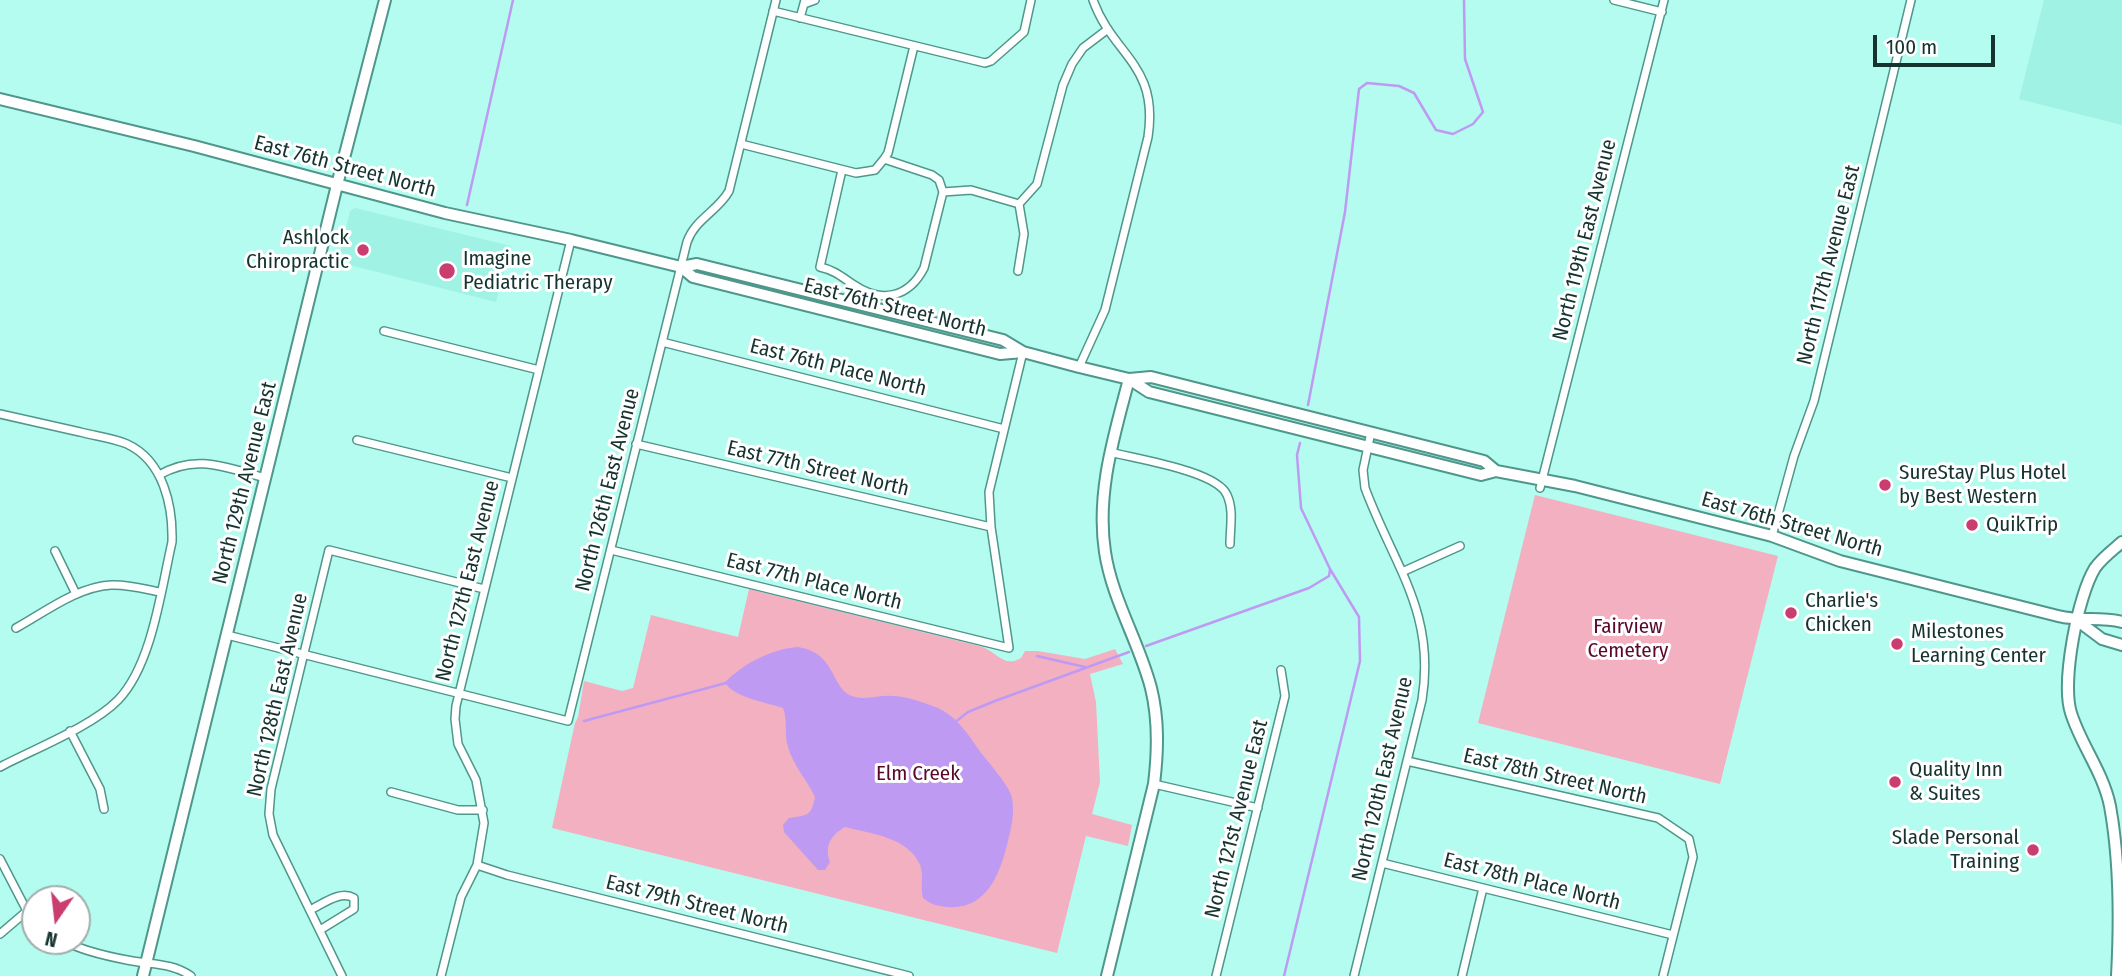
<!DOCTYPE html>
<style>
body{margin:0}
#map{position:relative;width:2122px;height:976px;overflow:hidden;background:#b3fcef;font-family:"Fira Sans Condensed",sans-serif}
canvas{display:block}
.north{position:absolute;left:21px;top:885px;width:70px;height:70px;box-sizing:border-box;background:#fff;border:2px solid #a1adac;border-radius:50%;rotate:194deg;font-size:19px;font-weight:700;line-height:28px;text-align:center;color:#15332f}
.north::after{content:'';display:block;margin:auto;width:24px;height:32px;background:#c93d70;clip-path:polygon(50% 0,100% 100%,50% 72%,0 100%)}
.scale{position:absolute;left:1873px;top:35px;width:122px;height:32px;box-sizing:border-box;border:4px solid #15332f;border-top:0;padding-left:9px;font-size:21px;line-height:24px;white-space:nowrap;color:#15332f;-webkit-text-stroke:5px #fff;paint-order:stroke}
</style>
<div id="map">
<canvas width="2122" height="976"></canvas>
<div class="north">N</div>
<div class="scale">100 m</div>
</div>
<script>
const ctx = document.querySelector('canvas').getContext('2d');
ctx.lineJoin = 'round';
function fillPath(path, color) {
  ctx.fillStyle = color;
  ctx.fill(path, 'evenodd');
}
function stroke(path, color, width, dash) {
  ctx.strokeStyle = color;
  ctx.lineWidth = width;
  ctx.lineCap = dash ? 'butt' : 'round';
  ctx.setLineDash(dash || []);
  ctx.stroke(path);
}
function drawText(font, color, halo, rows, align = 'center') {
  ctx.font = font + ' "Fira Sans Condensed",sans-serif';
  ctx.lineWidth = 6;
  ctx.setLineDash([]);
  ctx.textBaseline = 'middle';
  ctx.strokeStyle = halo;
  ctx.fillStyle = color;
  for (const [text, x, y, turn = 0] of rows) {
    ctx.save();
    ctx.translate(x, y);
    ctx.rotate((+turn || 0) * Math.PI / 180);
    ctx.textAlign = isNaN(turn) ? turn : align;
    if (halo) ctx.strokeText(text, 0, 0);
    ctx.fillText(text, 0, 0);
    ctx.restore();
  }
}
const built = new Path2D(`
 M2044 0H2122V125L2019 99Z
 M355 208 511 246 496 302 338 262 350 211Z`);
const green = new Path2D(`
 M1535 495 1778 556 1720 784 1478 723Z
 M749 589 983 647C997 653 1005 668 1021 658L1025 651H1038L1085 659 1115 649 1123 664 1090 674 1096 702 1100 782 1092 814 1132 825 1128 846 1086 836 1057 953 552 828 575 723 578 717 584 681 622 691 633 688 651 615 738 637Z`);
const water = new Path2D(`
 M798 647C838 653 830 691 855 697 866 700 881 695 892 696 908 696 924 703 938 708 956 716 968 734 979 750 987 761 1010 786 1012 798 1015 814 1011 829 1007 845 999 876 986 910 947 907 937 906 930 904 923 898 920 887 924 875 920 865 908 837 872 834 845 827 831 835 824 846 830 862L825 870H818L784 832 783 825 789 818C807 815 811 817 815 797 807 780 793 765 788 747 784 734 788 721 783 708 768 703 732 697 725 682 745 663 771 649 798 647Z`);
const stream = new Path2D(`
 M467 205 513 0
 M1308 405 1345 212 1359 89 1367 83 1399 86 1414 93 1436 130 1453 134 1473 124 1483 112 1465 59 1464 0
 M1146 646 1309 588 1329 576 1330 570
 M1037 656 1085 667
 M584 721 726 683
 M954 723 968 712 995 701 1129 652
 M1284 976 1360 661 1359 617 1330 569 1301 508 1297 455 1300 443`);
const street = new Path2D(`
 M1614 0 1662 12
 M804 4 815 0
 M773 11 985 63 991 61 1024 32 1031 0
 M800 18 805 0
 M741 144 856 173 875 170 884 159 932 175 939 180 943 192 971 190 1019 204
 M884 159 888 153 914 46
 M842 170 820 267C834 270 842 277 854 285 882 304 909 297 924 268L943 192
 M1018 271 1024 234 1019 204 1037 184 1063 85 1072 64 1083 48 1108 29
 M384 331 539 370
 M662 342 1004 429
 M1079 367 1105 310 1148 137C1159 64 1113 56 1093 0
 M0 414C27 420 53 426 80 432 95 436 113 438 127 444 164 461 173 507 172 542 161 590 152 665 118 700 93 726 34 749 0 767
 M357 440 512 478
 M636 444 991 527
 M1110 452C1136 459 1217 471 1227 495 1234 510 1230 528 1230 544
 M159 475C197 453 226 468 266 478
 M1540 488 1664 0
 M1772 536 1794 456 1814 401 1911 0
 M611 550 1009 648 991 527 989 492 1023 352
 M55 551 76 594
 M1402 572 1460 546
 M16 628C45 612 77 587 111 585 128 584 144 589 160 592
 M227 635 568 721 687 242C695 219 718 211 729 191L776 0
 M70 731 100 789 104 809
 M1407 761 1658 818 1689 839 1693 857 1663 976
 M1154 784 1258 808
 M391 792 458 810H483
 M0 859 27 911 35 920
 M1382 863 1673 935
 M477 865 507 875 909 976
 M310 910C323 904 340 890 354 898V909L320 930
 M0 934 27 911
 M64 941C83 951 106 956 127 960 150 965 171 962 191 976
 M342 976 273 835 269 814 271 789 329 550 484 589
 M441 976 461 897 477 865 484 823 476 780 458 744 455 719 456 706 571 240
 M1216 976 1285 696 1281 670
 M1354 976 1422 700C1436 612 1394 566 1365 488L1363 470 1371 432
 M1462 976 1483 888`);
const secondary = new Path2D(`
 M0 99 194 146 445 213 571 240 681 267 697 264 1003 340 1023 352
 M681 267 693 277 1000 354 1023 352 1079 367 1129 379 1149 392 1481 475 1496 471 1575 486 1772 536 1840 561 2058 616C2082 622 2100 616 2122 622
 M1129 379 1151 377 1484 461 1496 471
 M2078 621 2102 639 2122 645
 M143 976 337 185 385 0
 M1107 976 1154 784C1158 751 1159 720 1151 688 1139 642 1112 599 1105 552 1096 493 1114 436 1129 379
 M2117 976C2120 920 2120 861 2110 806 2103 772 2081 745 2071 713 2061 682 2078 595 2095 568 2102 558 2113 550 2122 542`);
const markers = [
 [363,250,7,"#c93d70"],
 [447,271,9,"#c93d70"],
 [1885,485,7,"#c93d70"],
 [1972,525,7,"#c93d70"],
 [1791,613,7,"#c93d70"],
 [1897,644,7,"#c93d70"],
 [1895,782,7,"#c93d70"],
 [2033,850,7,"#c93d70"]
];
const streetNames = [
 ["East 76th Street North",345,167,15],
 ["North 119th East Avenue",1585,240,-76],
 ["North 117th Avenue East",1829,265,-76],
 ["East 76th Street North",895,308,14],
 ["East 76th Place North",838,368,14],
 ["East 77th Street North",818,469,13],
 ["North 129th Avenue East",245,483,-76],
 ["North 126th East Avenue",608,490,-76],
 ["East 76th Street North",1792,525,16],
 ["North 127th East Avenue",468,581,-76],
 ["East 77th Place North",814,582,14],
 ["North 128th East Avenue",278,695,-77],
 ["East 78th Street North",1555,777,13],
 ["North 120th East Avenue",1383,779,-77],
 ["North 121st Avenue East",1237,819,-76],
 ["East 78th Place North",1532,882,14],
 ["East 79th Street North",697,905,14]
];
const poiNames = [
 ["Ashlock",349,238,"right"],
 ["Chiropractic",349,262,"right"],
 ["Imagine",463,259],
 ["Pediatric Therapy",463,283],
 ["SureStay Plus Hotel",1899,473],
 ["by Best Western",1899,497],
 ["QuikTrip",1986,525],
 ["Charlie's",1805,601],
 ["Chicken",1805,625],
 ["Milestones",1911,632],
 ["Learning Center",1911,656],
 ["Quality Inn",1909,770],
 ["& Suites",1909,794],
 ["Slade Personal",2019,838,"right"],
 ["Training",2019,862,"right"]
];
const parkNames = [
 ["Fairview",1628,627],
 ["Cemetery",1628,651],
 ["Elm Creek",918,774]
];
fillPath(built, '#9ff2e4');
fillPath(green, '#f3b0c1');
fillPath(water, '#bf9af3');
stroke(stream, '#bf9af3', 2.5);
stroke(street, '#4f968b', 10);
stroke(secondary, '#4f968b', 14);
stroke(street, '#fff', 7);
stroke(secondary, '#fff', 10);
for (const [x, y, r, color] of markers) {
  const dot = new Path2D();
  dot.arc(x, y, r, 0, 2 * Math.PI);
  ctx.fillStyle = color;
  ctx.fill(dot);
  stroke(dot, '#fff', 2.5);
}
drawText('21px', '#15332f', '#fff', streetNames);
drawText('21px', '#15332f', '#fff', poiNames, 'left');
drawText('21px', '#5a082b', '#fff', parkNames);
</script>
